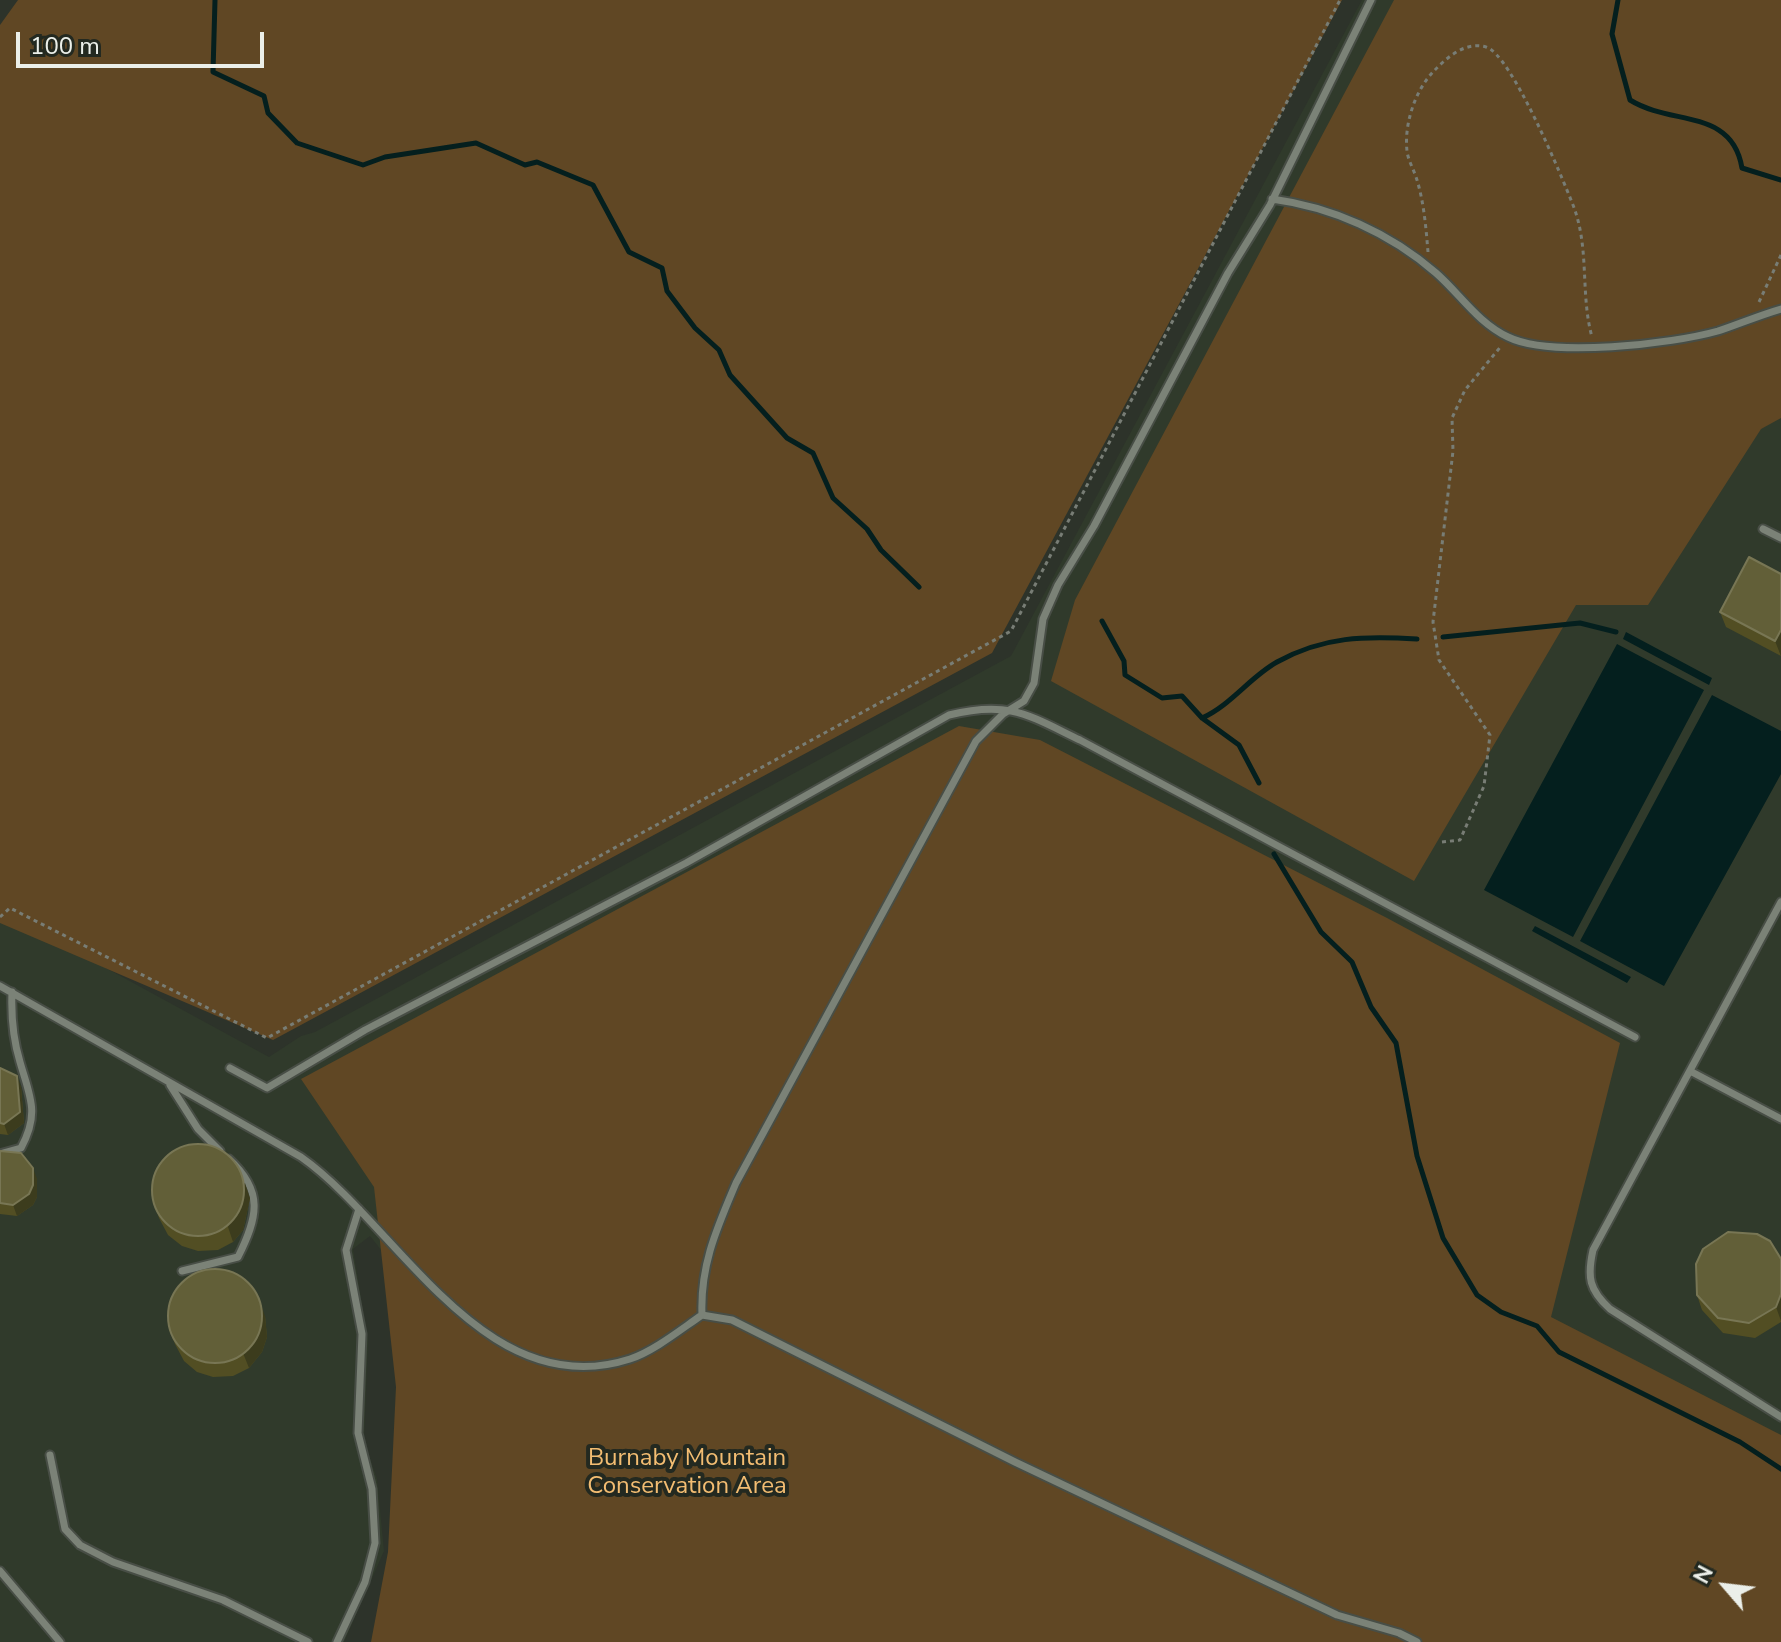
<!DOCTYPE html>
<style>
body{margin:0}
#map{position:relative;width:1781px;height:1642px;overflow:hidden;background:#2d332a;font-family:"Nunito Sans",sans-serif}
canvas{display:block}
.north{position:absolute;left:1685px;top:1546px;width:80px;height:80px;-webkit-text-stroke:6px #232920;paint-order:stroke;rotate:298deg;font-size:22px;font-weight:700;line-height:32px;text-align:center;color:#ebefe9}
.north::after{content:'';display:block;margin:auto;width:28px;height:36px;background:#ebefe9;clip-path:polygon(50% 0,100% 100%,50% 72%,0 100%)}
.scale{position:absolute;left:16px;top:32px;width:248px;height:36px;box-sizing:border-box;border:4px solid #ebefe9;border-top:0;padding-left:10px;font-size:24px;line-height:28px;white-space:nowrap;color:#ebefe9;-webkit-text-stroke:6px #232920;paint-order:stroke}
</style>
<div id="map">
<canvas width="1781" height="1642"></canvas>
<div class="north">N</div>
<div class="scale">100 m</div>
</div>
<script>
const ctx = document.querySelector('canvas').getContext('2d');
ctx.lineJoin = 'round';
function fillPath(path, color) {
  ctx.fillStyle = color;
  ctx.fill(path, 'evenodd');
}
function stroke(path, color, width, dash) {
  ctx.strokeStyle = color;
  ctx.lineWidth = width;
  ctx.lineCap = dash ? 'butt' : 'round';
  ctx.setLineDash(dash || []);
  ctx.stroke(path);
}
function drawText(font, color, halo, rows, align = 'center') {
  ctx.font = font + ' "Nunito Sans",sans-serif';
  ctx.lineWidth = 8;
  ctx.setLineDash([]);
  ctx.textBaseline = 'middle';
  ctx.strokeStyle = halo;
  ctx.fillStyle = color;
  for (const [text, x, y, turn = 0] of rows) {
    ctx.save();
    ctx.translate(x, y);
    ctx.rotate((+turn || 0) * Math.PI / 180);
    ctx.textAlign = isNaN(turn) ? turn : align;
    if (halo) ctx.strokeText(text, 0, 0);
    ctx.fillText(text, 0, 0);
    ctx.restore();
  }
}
const built = new Path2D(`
 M1362 0H1781V1642L389 1260 370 1236 353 1249 368 1341 364 1441 377 1479 384 1551 344 1642H0V917L49 937 269 1057 301 1036 315 1032 1011 656Z`);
const green = new Path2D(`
 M18 0H1342L992 653 273 1040 0 923V25Z
 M1394 0H1781V418L1761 429 1648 605H1576L1414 881 1051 681 1075 600Z
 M959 726 1040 740 1387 918 1620 1043 1551 1317 1781 1435V1642H371L388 1552 396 1387 374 1187 301 1079Z`);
const water = new Path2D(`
 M1626 632 1712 678 1709 685 1623 639Z
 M1617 644 1704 690 1573 937 1484 890Z
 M1712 695 1781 731V774L1664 986 1580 941Z
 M1535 926 1631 977 1627 983 1532 931Z`);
const stream = new Path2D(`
 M215 0 213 72 264 96 268 113 297 143 363 165 385 157 476 143 525 165 537 162 593 185 629 252 662 268 667 291 695 328 719 350 730 375 787 438 813 453 833 498 867 529 881 550 919 587
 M1618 0 1612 34 1630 100C1672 126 1732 108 1742 168L1781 180
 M1102 621 1124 661 1125 675 1162 698 1182 696 1202 718 1239 745 1259 783
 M1443 637 1580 623 1616 632
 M1202 718C1231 705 1250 677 1277 662 1324 636 1365 636 1417 639
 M1274 854 1321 932 1352 962 1371 1007 1396 1043 1417 1156 1443 1238 1477 1295 1501 1312 1537 1326 1559 1352 1740 1442 1781 1469`);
const path = new Path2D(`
 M1428 252C1426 228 1424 203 1417 180 1414 170 1408 160 1407 151 1404 124 1415 91 1433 72 1446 58 1465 41 1486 47 1511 54 1562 177 1573 205 1590 248 1580 294 1592 337
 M1759 302 1781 255
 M1442 842 1460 840 1484 786 1490 735 1439 660 1433 622 1453 451 1452 418 1465 390 1502 345
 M0 917 10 908 267 1038 1011 631 1340 0`);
const service = new Path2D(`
 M1272 199C1332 207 1390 233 1436 273 1460 294 1478 323 1508 337 1551 358 1672 344 1718 331 1739 324 1760 315 1781 309
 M1763 529 1781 538
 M1781 902 1593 1250C1587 1277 1589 1290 1610 1309L1781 1417
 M0 986 301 1157C398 1225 484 1406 630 1359 654 1351 680 1330 702 1315L732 1320 1015 1462 1337 1615 1399 1633 1417 1642
 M230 1068 267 1088 365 1030 686 863 949 715C1009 700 1028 715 1080 740L1635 1037
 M1690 1071 1781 1119
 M170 1085 198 1129 220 1151
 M3 1153 21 1148C40 1113 30 1097 20 1062 13 1039 11 1017 12 992
 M182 1271 238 1257C258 1217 264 1191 229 1159
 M702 1315C700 1265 717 1228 736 1183L976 741 1003 714 1024 701 1034 683 1043 619 1058 585 1094 526 1228 273 1270 205 1371 0
 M50 1455 65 1529 80 1545 113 1562 223 1600 308 1642
 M0 1571 60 1642
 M337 1642 365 1582 375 1543 372 1489 358 1433 362 1334 346 1250 359 1209`);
const wall = new Path2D(`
 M1749 557 1781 656 1726 627 1720 612Z
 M0 1068 21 1087 24 1123 8 1135 0 1134Z
 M0 1151 37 1179V1197L33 1205 17 1216 0 1214Z
 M250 1198 243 1230 233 1242 218 1250 198 1251 182 1246 168 1235 159 1218 154 1203Z
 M1781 1259V1322L1755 1338 1723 1333 1702 1310 1697 1295Z
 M265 1316 267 1337 262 1352 249 1368 233 1376 213 1377 197 1372 184 1361 175 1344 169 1329Z`);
const shadedWall = new Path2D(`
 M1781 630V656L1775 641Z
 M17 1076 21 1087 24 1123 8 1135 4 1124Z
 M33 1168 37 1179V1197L33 1205 17 1216 13 1205Z
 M245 1183 250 1198 243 1230 233 1242 228 1227Z
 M1781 1294V1321L1776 1307Z
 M260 1302 265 1316 267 1337 262 1352 249 1368 243 1353Z`);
const building = new Path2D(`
 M1749 557 1781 574V630L1775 641 1720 612Z
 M0 1068 17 1076 20 1112 4 1124 0 1123Z
 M152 1190a46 46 0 1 1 92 0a46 46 0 1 1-92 0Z
 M0 1151 21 1153 33 1168V1185L29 1194 13 1205 0 1203Z
 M1728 1232 1757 1234 1770 1241 1781 1259V1294L1776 1307 1749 1323 1718 1318 1697 1295 1696 1264 1703 1249Z
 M168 1316a47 47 0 1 1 94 0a47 47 0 1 1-94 0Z`);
const parkNames = [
 ["Burnaby Mountain",687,1459],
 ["Conservation Area",687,1487]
];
fillPath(built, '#303a2b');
fillPath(green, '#604724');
fillPath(water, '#041f1e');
stroke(stream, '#041f1e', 5);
stroke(service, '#484e46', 11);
stroke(path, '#787d75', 3, [4, 4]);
stroke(service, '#7b8277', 7);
fillPath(wall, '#524e23');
fillPath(shadedWall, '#3c3c1d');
fillPath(building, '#625f38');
stroke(building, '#787654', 2);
drawText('24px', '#f3bd72', '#232920', parkNames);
</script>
